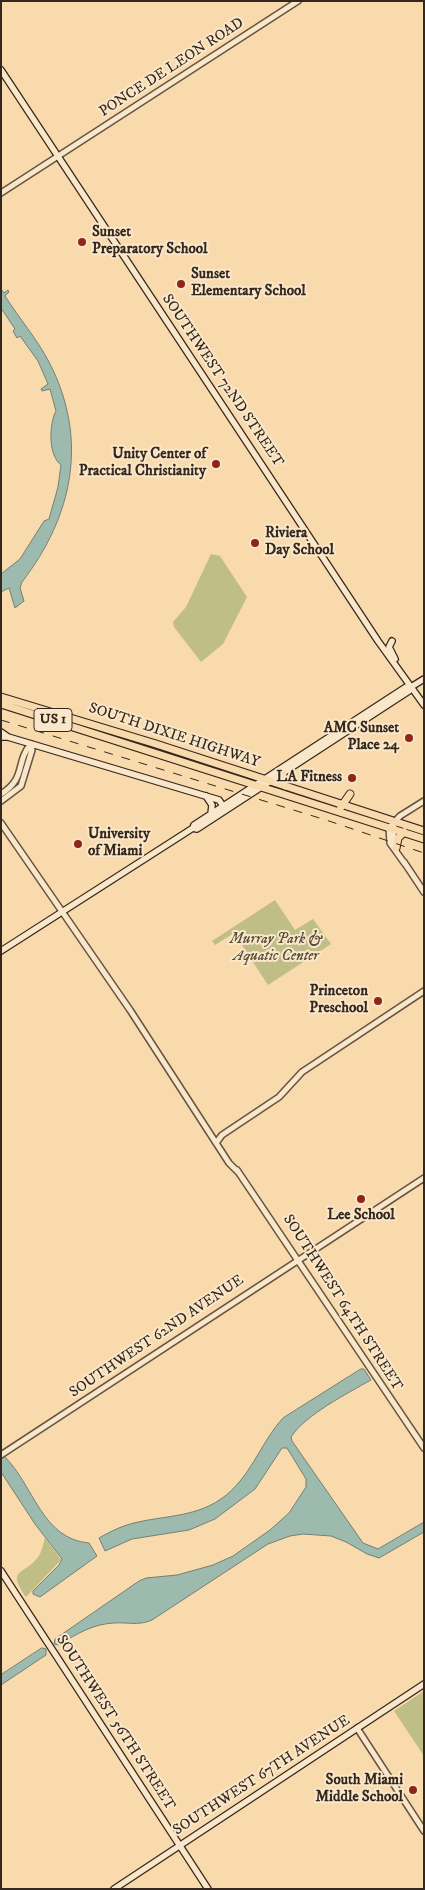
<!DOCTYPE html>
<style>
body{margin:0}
#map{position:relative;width:425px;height:1890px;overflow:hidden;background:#f8daad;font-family:"IM FELL DW Pica",serif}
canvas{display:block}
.frame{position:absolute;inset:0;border:2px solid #34271d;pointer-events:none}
</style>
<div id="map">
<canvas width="425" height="1890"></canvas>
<div class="frame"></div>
</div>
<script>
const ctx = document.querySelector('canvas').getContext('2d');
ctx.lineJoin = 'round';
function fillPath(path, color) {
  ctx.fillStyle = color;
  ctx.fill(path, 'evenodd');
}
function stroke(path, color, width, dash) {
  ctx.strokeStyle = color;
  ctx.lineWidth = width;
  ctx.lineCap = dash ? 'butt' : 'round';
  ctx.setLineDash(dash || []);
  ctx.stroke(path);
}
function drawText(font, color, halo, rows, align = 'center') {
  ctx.font = font + ' "IM FELL DW Pica",serif';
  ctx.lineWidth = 4;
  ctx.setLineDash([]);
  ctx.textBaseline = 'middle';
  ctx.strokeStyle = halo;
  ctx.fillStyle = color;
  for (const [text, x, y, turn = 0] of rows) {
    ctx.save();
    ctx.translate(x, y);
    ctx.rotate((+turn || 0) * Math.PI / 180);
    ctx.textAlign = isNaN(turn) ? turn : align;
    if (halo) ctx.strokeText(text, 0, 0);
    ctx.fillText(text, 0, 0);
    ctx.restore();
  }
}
const green = new Path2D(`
 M211 554 220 556 247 597 223 644 201 662 174 627 173 622 186 607Z
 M275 900 295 930 313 919 331 944 268 985 234 933 215 945 212 941Z
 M45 1538 61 1560 26 1597C6 1568 24 1576 38 1557 42 1552 43 1544 45 1538Z
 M424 1691V1756L394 1711Z`);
const water = new Path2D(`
 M1 289 4 293 8 290 9 292 5 296C19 318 37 339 49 362 89 439 73 516 22 582L20 588 24 601 15 608 9 588 1 592V574L20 559 44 521 49 519 58 487 61 465C48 455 49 424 56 411L50 389 42 391 41 389 48 384 38 361 20 336 17 338 13 331 15 329 1 308Z
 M361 1369H364L371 1380C348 1393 305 1415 291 1437L292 1441 363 1543 378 1549 424 1522V1532L379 1558 367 1554 346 1542 331 1536 303 1534 290 1536 268 1544 152 1620C139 1626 127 1622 114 1623 93 1624 76 1634 59 1645L54 1644 55 1639 139 1581 146 1578 177 1575 213 1565 233 1556 270 1530 289 1513 306 1487V1479L287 1448H282L255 1489 215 1519 189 1530 132 1539 105 1551 99 1538C108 1533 117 1528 127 1525 159 1515 192 1519 221 1499 251 1478 260 1443 283 1418Z
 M5 1457C34 1486 42 1539 89 1543L97 1556 40 1597 33 1594V1591L59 1565 62 1559 35 1524 1 1472V1459Z
 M42 1648 46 1649V1655L1 1685V1675Z`);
const tertiary = new Path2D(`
 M1 193 298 1
 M1 794C27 778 15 762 31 744
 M1 801 21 786 32 750 31 744
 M1 823 130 1010 229 1163 239 1173
 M394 827 393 838 396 848
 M404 862 424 892
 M405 864 390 843 389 828 400 816 424 801
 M216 1143 222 1135 279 1097 302 1072 424 991
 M237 1170 424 1448
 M1 1455 424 1178
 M357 1728 424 1831`);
const secondary = new Path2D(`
 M1 70 378 641 424 705
 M392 641 389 647 395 659
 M1 732 8 737
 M1 737H8L219 800 223 806 222 809
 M206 796 212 805 211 814
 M193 828 194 825 406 687H411
 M1 951 193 828 197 829 409 691 411 687 424 679
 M1 1571 208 1889
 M114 1889 424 1684`);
const trunk = new Path2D(`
 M1 697 156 744 424 831
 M1 704 424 839
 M283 773 282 780 285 786
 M341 807 350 794
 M396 848 398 838 404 832`);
const rail = new Path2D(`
 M1 720 326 820 424 853`);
const markers = [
 [82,242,5,"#8f2418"],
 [181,284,5,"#8f2418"],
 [216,464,5,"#8f2418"],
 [255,543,5,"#8f2418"],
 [409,738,5,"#8f2418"],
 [352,778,5,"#8f2418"],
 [78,844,5,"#8f2418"],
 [378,1001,5,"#8f2418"],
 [361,1199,5,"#8f2418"],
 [413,1790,5,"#8f2418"]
];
const shields = [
 [53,720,38]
];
const shieldNames = [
 ["US 1",53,720]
];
const streetNames = [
 ["PONCE DE LEON ROAD",172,68,-33],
 ["SOUTHWEST 72ND STREET",222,381,56],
 ["SOUTH DIXIE HIGHWAY",174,736,18],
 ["SOUTHWEST 64TH STREET",342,1303,57],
 ["SOUTHWEST 62ND AVENUE",157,1337,-34],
 ["SOUTHWEST 56TH STREET",115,1723,57],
 ["SOUTHWEST 67TH AVENUE",262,1776,-33]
];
const poiNames = [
 ["Sunset",92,233,"left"],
 ["Preparatory School",92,250,"left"],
 ["Sunset",191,275,"left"],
 ["Elementary School",191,292,"left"],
 ["Unity Center of",206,455],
 ["Practical Christianity",206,472],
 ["Riviera",265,534,"left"],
 ["Day School",265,551,"left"],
 ["AMC Sunset",399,729],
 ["Place 24",399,746],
 ["LA Fitness",342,778],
 ["University",88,835,"left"],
 ["of Miami",88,852,"left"],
 ["Princeton",368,992],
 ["Preschool",368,1009],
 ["Lee School",361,1216,"center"],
 ["South Miami",403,1781],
 ["Middle School",403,1798]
];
const parkNames = [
 ["Murray Park &",276,940],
 ["Aquatic Center",276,957]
];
fillPath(green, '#c0be87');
fillPath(water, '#9dbaae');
stroke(water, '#737f74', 1);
stroke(tertiary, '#655441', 8);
stroke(secondary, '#34271d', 8);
stroke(trunk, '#34271d', 9);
stroke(tertiary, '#fae7ca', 5);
stroke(secondary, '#fae7ca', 5.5);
stroke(trunk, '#f8daad', 7);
stroke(rail, '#34271d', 1, [9, 9]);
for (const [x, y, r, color] of markers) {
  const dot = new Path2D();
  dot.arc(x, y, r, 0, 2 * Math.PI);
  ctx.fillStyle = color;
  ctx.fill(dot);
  stroke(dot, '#fae7ca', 2);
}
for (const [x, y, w] of shields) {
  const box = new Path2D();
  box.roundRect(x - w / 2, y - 11.5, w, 23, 4);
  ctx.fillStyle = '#fae7ca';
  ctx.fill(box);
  stroke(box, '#34271d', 1);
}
drawText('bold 14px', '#34271d', null, shieldNames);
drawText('15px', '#34271d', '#fae7ca', streetNames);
drawText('bold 15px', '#34271d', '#fae7ca', poiNames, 'right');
drawText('italic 15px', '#574d38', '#fae7ca', parkNames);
</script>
